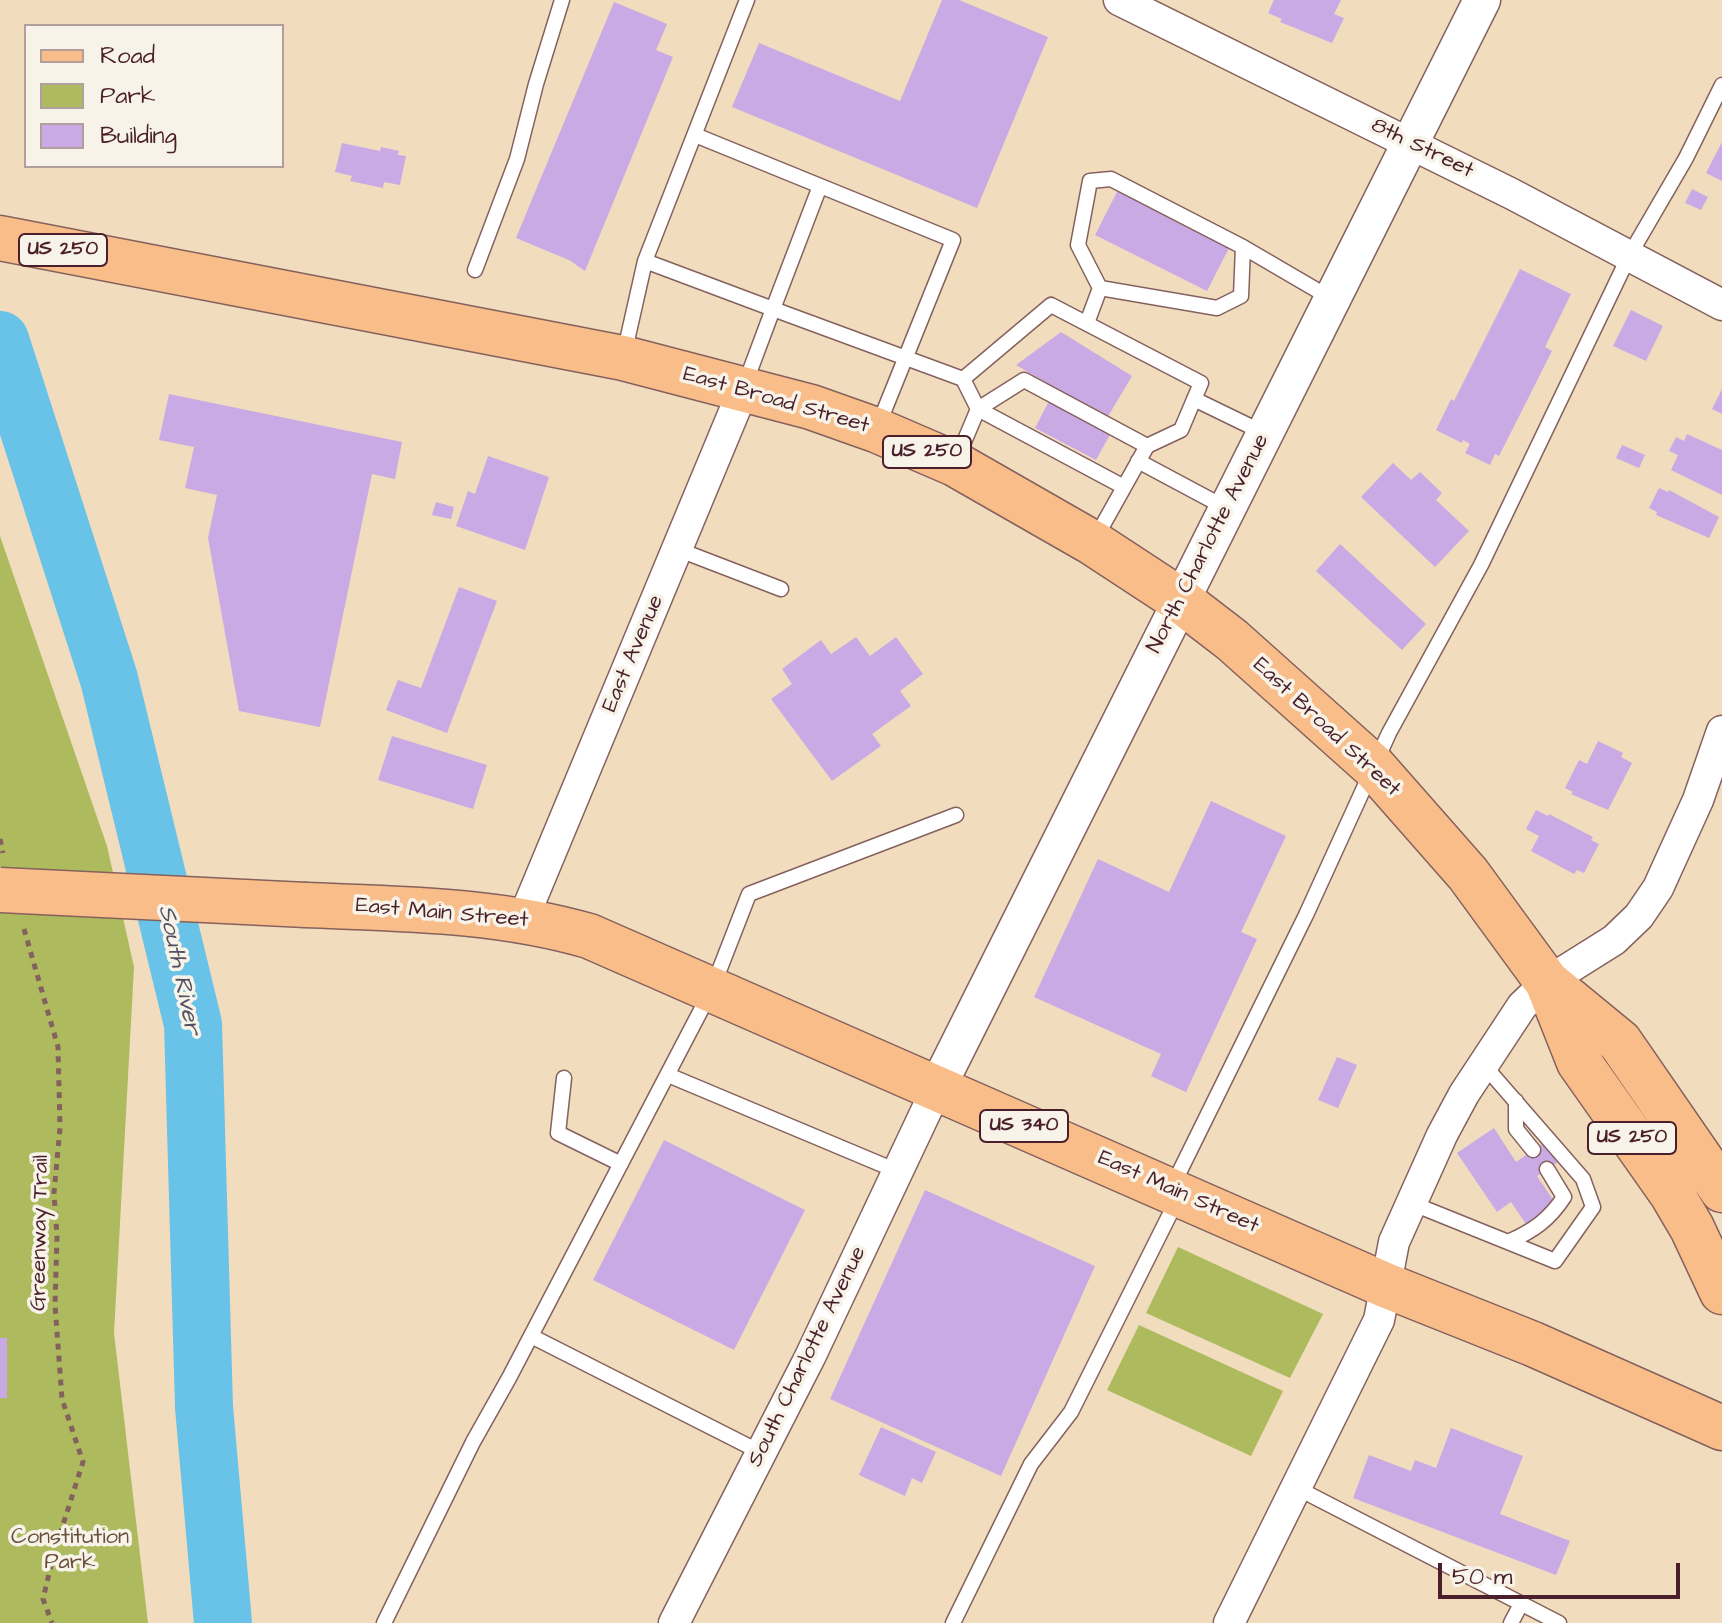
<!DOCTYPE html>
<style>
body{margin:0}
#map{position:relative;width:1722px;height:1623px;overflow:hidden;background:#f2dcbe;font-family:"Architects Daughter",sans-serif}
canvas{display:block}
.legend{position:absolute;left:24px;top:24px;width:260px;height:144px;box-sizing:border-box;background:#f7f3e8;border:2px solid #b29e9c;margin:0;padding:10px 14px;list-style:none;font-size:24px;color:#4a1f2b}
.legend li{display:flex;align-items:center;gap:16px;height:40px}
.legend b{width:40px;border:2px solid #b29e9c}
.scale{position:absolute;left:1438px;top:1563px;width:242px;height:36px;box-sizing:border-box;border:4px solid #4a1f2b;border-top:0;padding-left:10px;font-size:24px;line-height:28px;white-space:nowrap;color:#4a1f2b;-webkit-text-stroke:6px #f7f3e8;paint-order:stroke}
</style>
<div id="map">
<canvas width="1722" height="1623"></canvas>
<ul class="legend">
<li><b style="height:10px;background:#f8bd89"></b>Road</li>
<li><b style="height:22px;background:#adbb5e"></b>Park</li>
<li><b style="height:22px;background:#caaae5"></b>Building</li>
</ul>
<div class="scale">50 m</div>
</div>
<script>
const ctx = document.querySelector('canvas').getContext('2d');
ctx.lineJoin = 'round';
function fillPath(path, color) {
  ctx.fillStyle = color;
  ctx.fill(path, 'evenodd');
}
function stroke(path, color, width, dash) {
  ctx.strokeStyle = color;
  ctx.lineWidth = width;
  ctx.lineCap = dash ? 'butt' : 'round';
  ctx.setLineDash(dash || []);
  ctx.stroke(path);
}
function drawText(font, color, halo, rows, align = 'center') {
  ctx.font = font + ' "Architects Daughter",sans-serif';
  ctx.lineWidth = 7;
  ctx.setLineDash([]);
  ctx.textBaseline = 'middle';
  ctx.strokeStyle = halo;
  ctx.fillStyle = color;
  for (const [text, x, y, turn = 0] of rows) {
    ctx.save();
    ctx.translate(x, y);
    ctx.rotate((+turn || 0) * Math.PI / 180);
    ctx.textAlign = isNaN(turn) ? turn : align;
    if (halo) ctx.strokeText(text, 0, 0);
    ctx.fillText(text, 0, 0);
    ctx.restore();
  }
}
const green = new Path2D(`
 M0 536 107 846 134 967 114 1333 148 1623H0Z
 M1178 1247 1323 1314 1290 1378 1146 1313Z
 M1139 1325 1283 1391 1251 1456 1107 1390Z`);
const river = new Path2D(`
 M0 340 109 679 193 1024 204 1407 223 1623`);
const building = new Path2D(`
 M942 0H959L1048 37 977 208 732 107 759 43 900 101Z
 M1274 0H1341L1334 14 1344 18 1332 43 1280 22 1282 19 1268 13Z
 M614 2 667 24 656 50 673 57 585 271 569 260 516 238Z
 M1722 142V181L1706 173Z
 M342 143 380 151 381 147 399 151 398 155 406 156 400 185 384 182 383 188 350 181 352 176 335 172Z
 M1692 189 1708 197 1701 210 1685 203Z
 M1118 190 1230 246 1207 291 1095 235Z
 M1520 269 1571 294 1545 347 1552 351 1499 456 1495 454 1490 465 1465 453 1470 444 1463 440 1462 443 1436 430 1451 399 1454 401Z
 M1631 310 1663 326 1646 361 1613 346Z
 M1061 332 1132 376 1107 418 1016 365Z
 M1722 389V414L1712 409Z
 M169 394 402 442 395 479 372 474 320 727 239 711 208 538 217 495 185 488 194 447 159 440Z
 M1050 399 1112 431 1096 460 1035 428Z
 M1687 434 1722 450V495L1671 470 1678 455 1669 451 1676 437 1684 441Z
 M1622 445 1645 455 1639 468 1616 458Z
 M488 456 549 477 525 550 456 526 468 491 475 494Z
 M1393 463 1411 480 1420 472 1442 493 1436 500 1469 531 1435 567 1361 497Z
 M1659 488 1668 492 1669 490 1719 517 1709 538 1656 515 1657 512 1649 508Z
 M436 502 454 507 451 519 432 515Z
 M1340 544 1426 624 1402 650 1316 571Z
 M459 587 497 601 447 733 386 710 398 680 421 688Z
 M856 637 870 656 896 637 923 674 900 691 911 706 872 734 881 746 832 781 771 699 792 684 782 669 821 640 831 654Z
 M392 736 487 765 473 809 378 780Z
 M1598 741 1623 753 1621 757 1632 763 1608 810 1571 794 1573 792 1565 788 1579 760 1587 764Z
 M1211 801 1286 836 1241 932 1257 939 1186 1092 1151 1076 1161 1054 1034 997 1098 859 1169 892Z
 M1536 810 1548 816 1549 814 1593 837 1591 840 1599 844 1584 873 1577 870 1574 874 1531 851 1539 836 1526 829Z
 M1337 1057 1357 1065 1338 1108 1318 1100Z
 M1494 1128 1516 1162 1545 1142 1558 1162 1537 1176 1556 1204 1526 1224 1511 1202 1497 1212 1457 1153Z
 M664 1140 805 1210 734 1350 593 1280Z
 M925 1190 1095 1266 1001 1476 830 1399Z
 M0 1338H7V1398H0Z
 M881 1427 936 1452 922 1483 912 1478 905 1496 859 1475Z
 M1451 1428 1523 1456 1500 1514 1570 1541 1556 1575 1353 1498 1369 1455 1411 1471 1415 1460 1436 1468Z`);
const path = new Path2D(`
 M0 839 3 853
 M24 929 58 1047 60 1128 54 1193 57 1236 55 1305 62 1399 83 1462 54 1553 43 1599 52 1623`);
const service = new Path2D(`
 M695 135 953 240 878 426
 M820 186 773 309 963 379
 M1243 247 1332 299
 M645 261 773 309 745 384
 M475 270 517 159 536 84 562 0
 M1087 323 1100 288 1078 245 1090 181 1111 179 1243 247 1241 296 1217 308 1100 288
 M624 354 645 261 747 0
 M1194 399 1264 433
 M956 461 978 409 1024 380 1147 446 1095 539
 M1138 461 1226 508
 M1124 487 978 409 963 379 1051 305 1201 383 1181 430 1147 446
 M677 549 781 589
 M668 1075 897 1171
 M564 1078 558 1133 621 1164
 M1516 1101V1129L1533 1150
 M1172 1187 1306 915 1389 733 1481 565 1629 256 1686 158 1722 85
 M1411 1203 1555 1261 1593 1207 1583 1179 1483 1064
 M1508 1242C1533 1231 1549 1220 1564 1197L1547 1169
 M531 1336 762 1453
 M1297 1488 1559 1623
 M384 1623 473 1442 509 1378 712 989 749 894 956 815
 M953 1623 1031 1464 1071 1412 1177 1200
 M1511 1623 1521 1604`);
const minor = new Path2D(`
 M1119 0 1512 194 1722 305
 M523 919 744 388
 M674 1623 810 1357 937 1088
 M1229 1623 1379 1320 1394 1242 1442 1135 1464 1094 1522 1006 1547 982 1614 940 1639 916 1658 888 1698 800 1722 731`);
const tertiary = new Path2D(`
 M937 1088 1482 0`);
const primary = new Path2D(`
 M0 238 623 358 811 407 876 430 955 464 1093 543 1180 600 1232 640 1373 766 1468 874 1547 982 1620 1042 1722 1190
 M306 905C401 909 496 909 589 936L1385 1285 1533 1344 1722 1428
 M1548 984 1579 1062 1672 1194 1692 1228 1722 1292`);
const primaryBridge = new Path2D(`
 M0 890 306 905`);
const shields = [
 [63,250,88],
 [927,452,88],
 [1024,1126,88],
 [1632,1138,88]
];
const shieldNames = [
 ["US 250",63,250],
 ["US 250",927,452],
 ["US 340",1024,1126],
 ["US 250",1632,1138]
];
const streetNames = [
 ["8th Street",1422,149,26],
 ["East Broad Street",776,401,16],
 ["North Charlotte Avenue",1209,544,-63],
 ["East Avenue",634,654,-67],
 ["East Broad Street",1326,728,43],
 ["East Main Street",442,914,5],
 ["East Main Street",1178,1193,24],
 ["Greenway Trail",41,1233,-89],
 ["South Charlotte Avenue",808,1357,-64]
];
const parkNames = [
 ["Constitution",70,1538],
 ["Park",70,1563]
];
const waterNames = [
 ["South River",178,970,78]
];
fillPath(green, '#adbb5e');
stroke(river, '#69c2e7', 58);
fillPath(building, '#caaae5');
stroke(service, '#85615e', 17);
stroke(minor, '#85615e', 33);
stroke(tertiary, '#85615e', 39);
stroke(primary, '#85615e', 47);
stroke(path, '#85615e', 5, [6, 6]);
stroke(service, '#fff', 14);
stroke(minor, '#fff', 30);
stroke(tertiary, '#fff', 36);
stroke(primary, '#f8bd89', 44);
stroke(primaryBridge, '#85615e', 47, []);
stroke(primaryBridge, '#f8bd89', 44);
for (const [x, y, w] of shields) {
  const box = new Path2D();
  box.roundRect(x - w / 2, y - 16, w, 32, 6);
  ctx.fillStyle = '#f7f3e8';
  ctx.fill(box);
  stroke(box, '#4a1f2b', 2);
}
drawText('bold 20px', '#4a1f2b', null, shieldNames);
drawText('22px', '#4a1f2b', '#f7f3e8', streetNames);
drawText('22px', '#684e3a', '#f7f3e8', parkNames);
drawText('italic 24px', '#535063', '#f7f3e8', waterNames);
</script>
